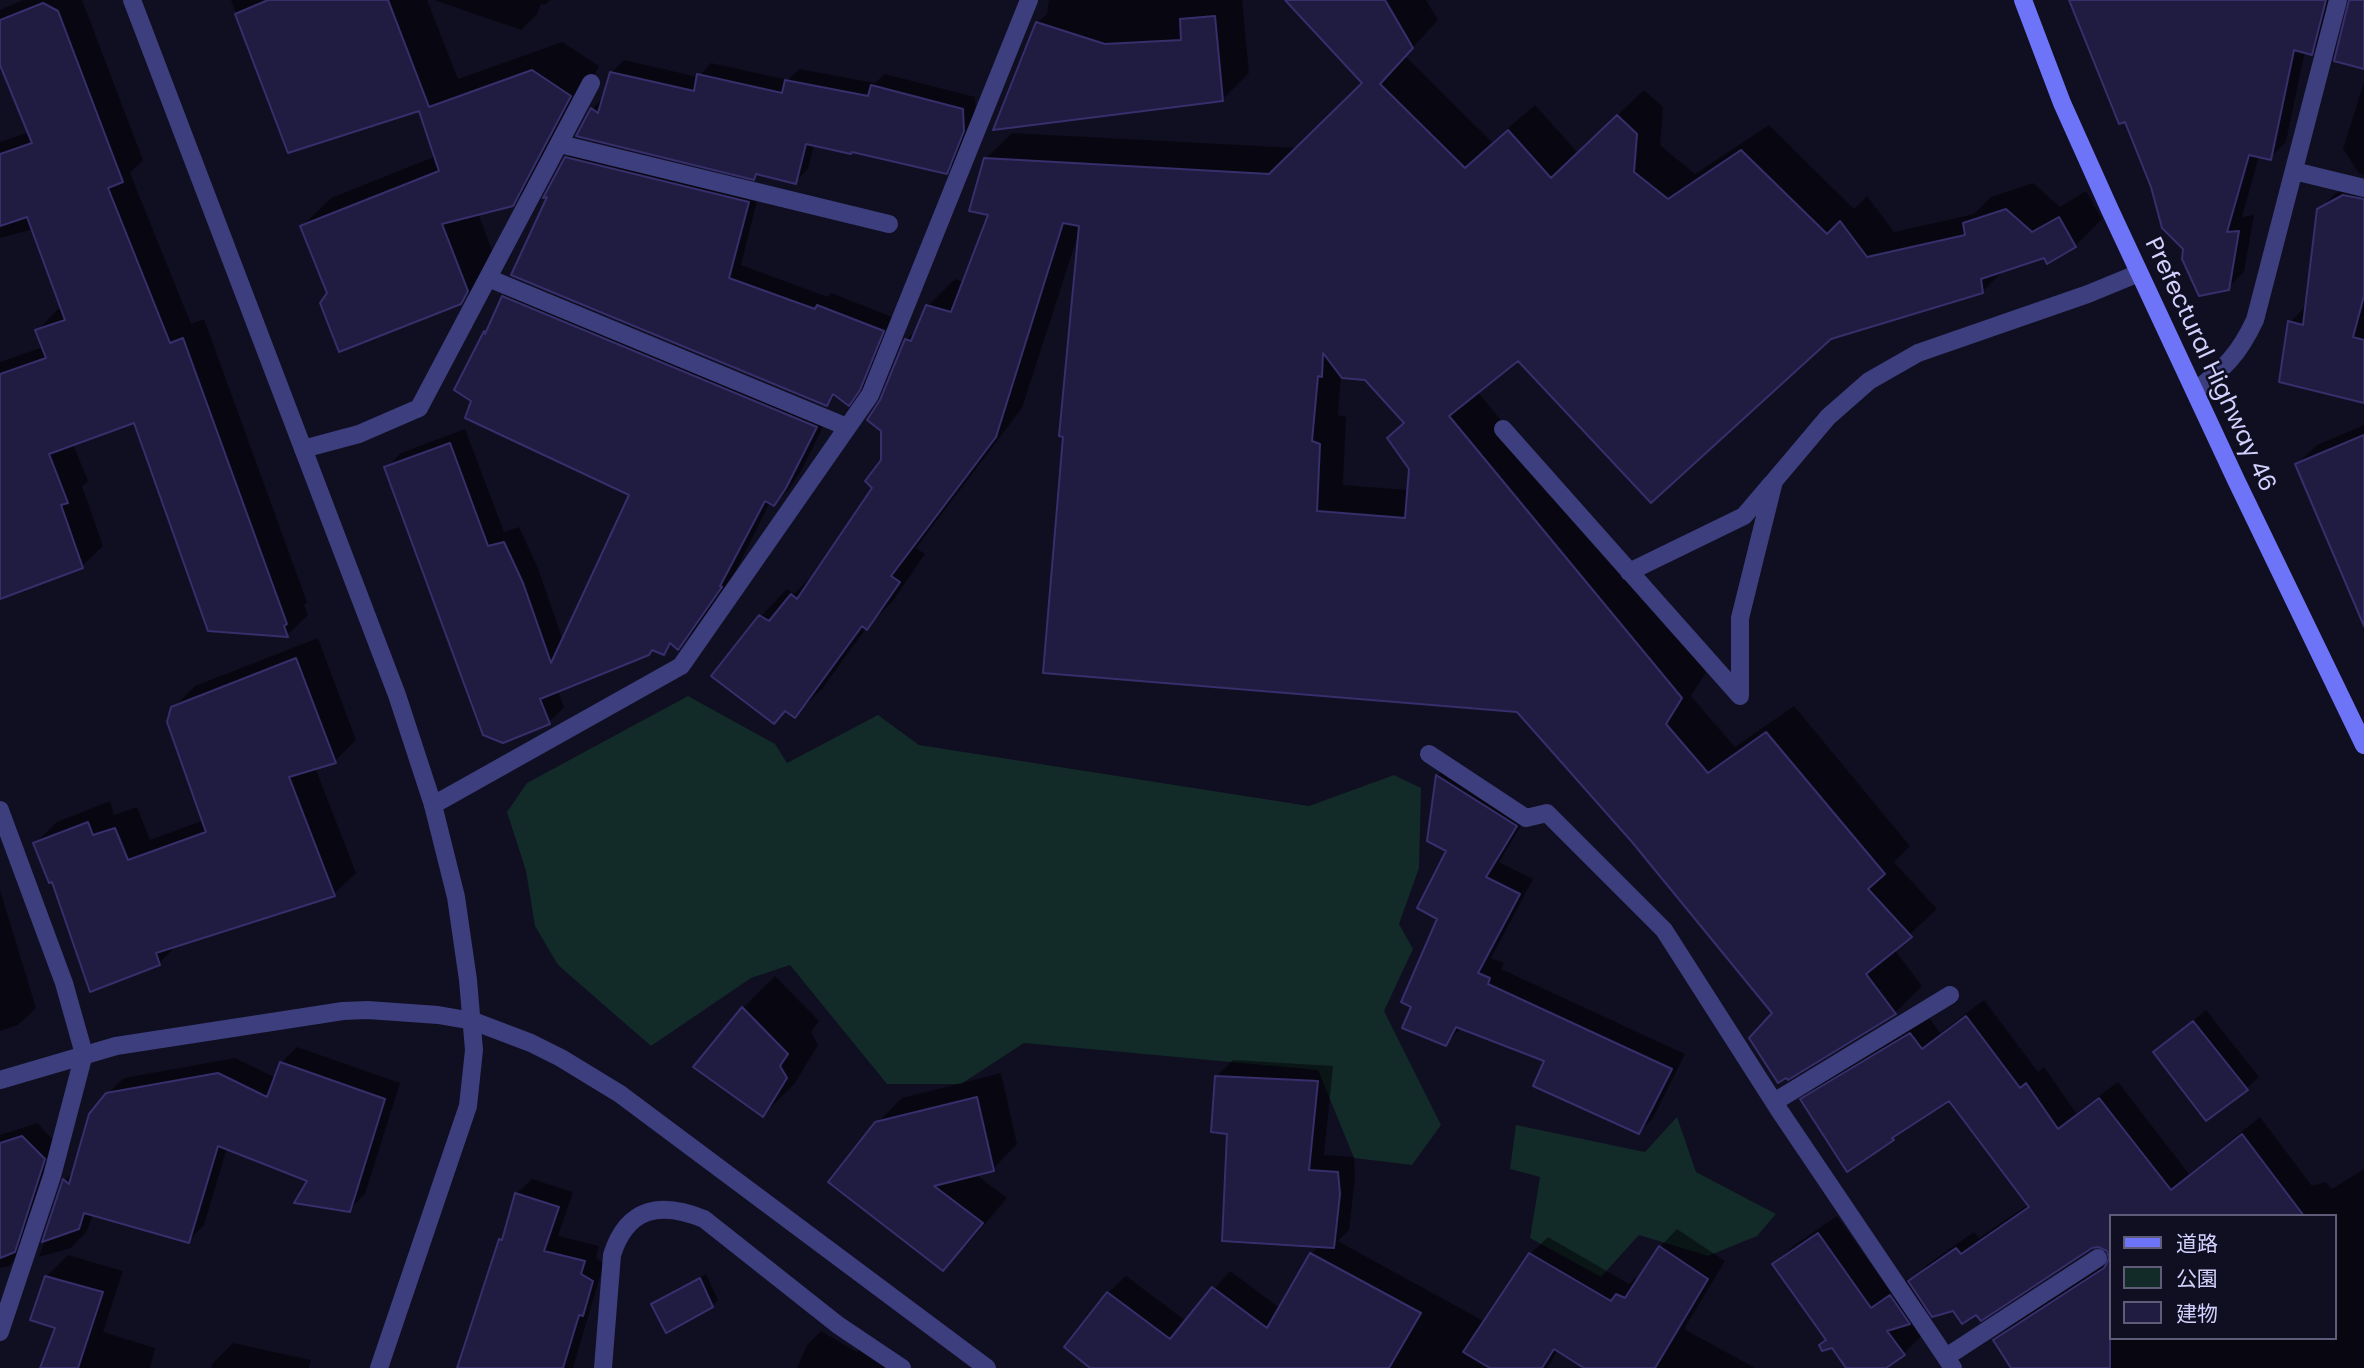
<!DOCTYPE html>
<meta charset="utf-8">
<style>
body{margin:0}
#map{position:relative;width:2364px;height:1368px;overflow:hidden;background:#100e21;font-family:Poppins,"Noto Sans JP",sans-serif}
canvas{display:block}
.legend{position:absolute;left:2109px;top:1214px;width:228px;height:126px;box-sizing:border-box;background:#100e21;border:2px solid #5e5c79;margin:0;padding:9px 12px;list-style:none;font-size:21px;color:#d2d0fd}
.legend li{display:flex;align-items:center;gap:14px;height:35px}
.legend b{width:35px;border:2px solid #5e5c79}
</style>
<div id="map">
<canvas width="2364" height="1368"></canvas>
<ul class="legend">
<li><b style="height:9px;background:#6d74f7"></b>道路</li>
<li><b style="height:19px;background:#122a28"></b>公園</li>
<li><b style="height:19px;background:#201b41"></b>建物</li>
</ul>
</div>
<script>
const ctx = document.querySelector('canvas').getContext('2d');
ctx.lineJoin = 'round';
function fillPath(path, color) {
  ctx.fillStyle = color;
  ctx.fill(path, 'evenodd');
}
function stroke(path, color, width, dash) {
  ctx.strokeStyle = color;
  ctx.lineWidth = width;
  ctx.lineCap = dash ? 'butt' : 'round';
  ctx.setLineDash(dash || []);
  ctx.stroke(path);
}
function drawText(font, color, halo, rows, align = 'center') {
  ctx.font = font + ' Poppins,sans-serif';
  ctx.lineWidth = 5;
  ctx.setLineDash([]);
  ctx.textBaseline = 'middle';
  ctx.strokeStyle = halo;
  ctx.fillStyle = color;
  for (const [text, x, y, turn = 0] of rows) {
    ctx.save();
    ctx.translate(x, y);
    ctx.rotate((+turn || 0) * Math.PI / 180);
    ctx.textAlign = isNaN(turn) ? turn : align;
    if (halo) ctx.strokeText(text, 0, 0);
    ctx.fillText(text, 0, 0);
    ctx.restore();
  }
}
const green = new Path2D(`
 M688 696 775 744 787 763 878 715 919 745 1309 806 1394 775 1421 788 1419 868 1399 924 1413 949 1384 1011 1441 1125 1412 1165 1354 1158 1318 1070 1024 1043 961 1084H887L790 965 751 978 651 1046 558 965 535 926 526 871 507 812 527 783Z
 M1677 1117 1696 1172 1776 1214 1757 1236 1708 1256 1639 1235 1601 1277 1530 1238 1540 1177 1510 1169 1516 1125 1645 1152Z`);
const shadow = new Path2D(`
 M23 0H82L143 160 130 173 191 324 204 319 307 602 304 605 308 615 287 635 135 420 73 444 88 481 82 486 103 546 82 566 0 597V362L43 347 37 331 57 310 62 308 34 229 0 238V142L29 132 4 70 0 71V10Z
 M231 0H427L458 79 562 42 599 66 542 175 512 204 478 213 496 261 490 273 460 302 329 293 302 226 331 198 436 156 420 109 289 150Z
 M434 0H550L545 5 541 4 537 14 521 30Z
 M1049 0H1242L1249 73 1222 100 1037 23 1047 14Z
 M1296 0H1426L1438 20 1405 56 1492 142 1535 105 1578 153 1644 90 1663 107 1660 145 1695 174 1769 125 1854 209 1867 196 1894 232 1974 214 1991 197 2033 183 2060 207 2086 191 2102 219 2075 246 2004 270 1982 292 1518 358 1477 391 1707 671 1691 696 1735 747 1794 706 1910 846 1894 862 1937 909 1894 949 1922 986 1895 1013H1774L1634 841 1518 711 1045 671 1080 229 1022 408 916 548 925 554 893 601 867 627 822 689 795 715 786 710 774 722 714 675 761 616 787 589 794 594 820 568 874 487 883 461 882 400 906 340 919 327 928 306 955 279 964 282 990 214 985 159 1012 133 1298 148 1364 83ZM1341 376 1366 378 1406 422 1411 468 1409 490 1343 485 1346 417 1338 415Z
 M2071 0H2337L2328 37 2311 53 2305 51 2286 142 2270 158 2259 156 2242 217 2254 215 2244 272 2228 288 2185 248 2153 187 2126 120Z
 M624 60 698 77 711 63 788 80 799 69 875 83 885 74 975 97 976 117 959 159 946 172 814 144 808 169 795 182 759 173 754 178 578 135 592 109 604 97 612 72Z
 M2364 82V175L2359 173 2343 149Z
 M579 145 760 189 741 265 828 297 831 293 895 318 872 375 861 391 848 403 837 394 827 404 566 158Z
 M2361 179 2364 180V401L2290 322 2306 306 2319 210 2336 193Z
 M519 282 831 411 801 471 789 489 774 504 770 502 736 571 693 633 678 648 673 644 663 653 653 648 558 690 564 707 549 722 386 468 401 453 465 429 504 532 519 527 538 568 563 641 632 494 457 389 503 297Z
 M2364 425V621L2297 464 2317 445Z
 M318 638 356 740 335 761 315 767 356 873 334 894 178 944 159 963 53 880 35 843 57 822 110 801 114 815 137 807 150 840 204 820 173 708 195 686Z
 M1452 762 1530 811 1499 862 1533 879 1491 958 1504 963 1501 969 1685 1054 1653 1118 1639 1132 1546 1060 1461 1028 1446 1044 1414 1007 1440 918 1449 850 1429 840 1437 776Z
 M0 890 36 1008 18 1025 0 1031Z
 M775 976 819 1021 811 1032 818 1045 795 1083 763 1115 696 1067 743 1008Z
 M1984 1000 2038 1072 2044 1067 2076 1113 2118 1082 2189 1174 2260 1117 2312 1186 2326 1182 2332 1189 2364 1169V1368H2013L1995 1340 2013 1323 2110 1259V1252L2103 1246 2091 1247 1977 1312 1926 1305 1911 1320 1922 1336 1903 1354 1883 1368H1849L1774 1264 1793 1246 1837 1216 1890 1291 1909 1278 1911 1281 1928 1264 1974 1232 1979 1238 2029 1204 1949 1099 1904 1128 1893 1139 1803 1100 1820 1082 1928 1016 1940 1033ZM2110 1216H2334V1338H2110Z
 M2206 1010 2259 1077 2246 1089 2156 1052Z
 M297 1047 400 1083 365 1194 349 1210 310 1180 227 1148 204 1225 188 1241 93 1214 87 1231 71 1248 39 1257 65 1180 75 1170 107 1094 124 1078 235 1058 276 1078 281 1063Z
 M1233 1060 1333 1066 1324 1155 1354 1157 1355 1177 1349 1230 1338 1241 1485 1322 1530 1254 1548 1237 1629 1284 1635 1278 1639 1280 1660 1247 1677 1229 1725 1261 1684 1329 1755 1368H1587L1558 1350 1547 1368H1093L1108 1293 1126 1276 1186 1321 1230 1271 1280 1308 1311 1254 1319 1246 1229 1132 1217 1076Z
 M1001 1073 1017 1144 993 1169 975 1174 1007 1198 968 1244 943 1268 877 1123 902 1098Z
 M37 1123 58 1145 23 1251 9 1266 0 1268V1135Z
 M532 1179 573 1192 558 1236 599 1246 596 1258 604 1263 573 1368H459L501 1240 504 1237 516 1194Z
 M68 1255 123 1271 103 1332 155 1348 150 1368H42L57 1327 46 1277Z
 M706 1274 718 1300 712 1306 653 1304 659 1298Z
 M821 1331 857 1352 859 1350 888 1368H797L807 1345Z
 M233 1343 311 1360 309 1368H211L212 1364Z`);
const building = new Path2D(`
 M268 0H388L429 107 532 70 571 96 513 206 442 224 468 291 461 304 339 352 320 303 327 293 300 226 439 171 419 111 288 153 235 14Z
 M1285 0H1385L1413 48 1380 84 1465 168 1508 130 1551 178 1617 115 1637 134 1634 172 1668 199 1741 150 1827 234 1840 221 1867 257 1965 235 1963 223 2006 209 2032 232 2059 217 2076 247 2047 264 2044 258 1981 279 1983 293 1831 339 1651 503 1518 361 1449 416 1682 698 1666 724 1708 773 1766 732 1885 874 1868 889 1912 937 1866 974 1896 1014 1788 1080 1786 1078 1778 1083 1749 1038 1772 1013 1632 842 1517 712 1043 673 1063 437 1059 436 1079 226 1063 223 996 437 891 576 900 582 867 630 862 626 795 718 785 711 774 724 711 676 759 615 769 621 791 594 797 599 872 488 865 481 881 460V431L867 420 880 400 905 339 911 341 926 305 951 312 988 215 969 211 984 158 1269 174 1362 83ZM1323 353 1342 378 1365 380 1404 423 1387 438 1409 469 1405 518 1317 511 1320 444 1312 441 1318 376 1322 377Z
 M2069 0H2326L2312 55 2294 50 2271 160 2249 155 2227 232 2239 231 2229 290 2199 296 2182 259 2183 249 2162 228 2151 187 2125 122 2119 124Z
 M2349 0H2364V69L2334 61Z
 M43 3 58 11 123 182 108 188 170 343 183 338 287 624 284 626 288 637 208 631 134 423 49 454 68 503 61 505 83 568 0 599V374L46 358 35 330 65 320 27 217 0 226V154L32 143 0 65V20Z
 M1215 16 1223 101 993 130 1036 22 1105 44 1181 40 1180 19Z
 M610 72 694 91 697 74 782 93 785 80 868 96 871 85 963 109 964 131 947 174 852 152 851 154 806 144 796 184 756 174 754 180 576 136 591 108 598 113Z
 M565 157 749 202 729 278 815 309 817 305 884 331 860 390 849 406 833 394 827 406 511 275 547 197 543 198Z
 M2343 195 2364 199V296L2353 337 2364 340V403L2279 382 2288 321 2303 325 2317 209Z
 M502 296 817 427 786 488 774 506 765 501 720 586 722 587 678 650 670 643 664 655 652 650 649 655 540 699 550 724 503 743 483 735 384 467 450 443 488 546 504 542 523 583 551 663 629 495 465 418 471 401 454 390 484 331 485 334Z
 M2364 435V626L2295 464Z
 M296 658 336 763 289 777 335 896 156 953 160 965 90 992 52 882 49 883 33 843 88 822 93 835 115 828 128 860 206 832 167 722 171 707Z
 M1436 775 1517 826 1486 877 1520 894 1478 973 1490 978 1488 984 1672 1069 1639 1134 1533 1086 1544 1061 1456 1027 1446 1046 1402 1028 1411 1007 1401 1002 1437 919 1417 908 1446 851 1427 841Z
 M742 1007 788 1054 780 1066 787 1078 763 1117 693 1067Z
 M1966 1016 2020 1088 2026 1083 2058 1129 2099 1098 2171 1190 2242 1134 2304 1216H2110V1368H2011L1993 1340 2104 1268 2109 1258 2107 1251 2098 1247 2092 1248 1981 1321 1976 1315 1962 1324 1953 1311 1932 1317 1908 1281 1956 1248 1961 1254 2029 1207 1949 1101 1892 1138 1894 1140 1847 1172 1800 1099 1910 1033 1922 1049Z
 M2193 1021 2248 1090 2206 1121 2153 1052Z
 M280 1062 385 1099 350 1212 294 1203 307 1181 218 1146 189 1243 84 1213 79 1229 42 1242 63 1179 69 1184 89 1114 106 1093 218 1073 267 1097Z
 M1215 1076 1318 1081 1309 1170 1338 1172 1340 1194 1334 1248 1222 1241 1227 1134 1211 1132Z
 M977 1097 994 1171 934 1186 983 1223 943 1271 828 1182 875 1122Z
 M22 1136 45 1159 15 1252 0 1258V1143Z
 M515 1193 559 1207 544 1251 585 1261 581 1274 593 1281 583 1316 579 1315 563 1368H457L499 1239 502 1240Z
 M1818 1233 1871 1308 1890 1295 1910 1324 1887 1331 1905 1355 1886 1368H1846L1832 1348 1822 1351 1819 1345 1826 1340 1772 1264Z
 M1659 1246 1708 1279 1655 1368H1584L1554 1349 1542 1368H1490L1463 1352 1529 1253 1611 1301 1616 1294 1625 1298Z
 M1310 1253 1421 1313 1389 1368H1090L1064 1347 1107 1292 1170 1339 1212 1287 1267 1328Z
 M45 1276 103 1292 78 1368H40L55 1328 30 1320Z
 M700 1278 713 1307 666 1333 651 1304Z`);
const service = new Path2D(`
 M1503 429 1740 696V618L1774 481 1828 417 1869 381 1918 353 2088 294 2139 273
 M1629 572 1744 516 1772 483`);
const minor = new Path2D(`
 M560 144 889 224
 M2294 171 2364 188
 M488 278 847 427
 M2195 391C2226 366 2238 356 2255 320L2338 0
 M303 449 359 434 419 408 591 83
 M1429 754 1526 818 1547 813 1664 930 1779 1110 1953 1368
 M433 805 681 666 870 395 1029 0
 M0 810 64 983 84 1054 52 1176 0 1332
 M1774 1102 1950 995
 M1946 1357 2098 1258
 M603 1368 612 1255C627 1207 661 1201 704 1219L838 1325 902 1368`);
const tertiary = new Path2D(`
 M132 0 397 695 433 805 456 897 468 980 474 1050 468 1106 379 1368
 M0 1080 116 1046 343 1011 368 1010 438 1015 473 1021 531 1043 561 1058 620 1094 987 1368`);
const secondary = new Path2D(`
 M2023 0 2062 103 2110 210 2236 480 2364 745`);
const streetNames = [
 ["Prefectural Highway 46",2209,365,65]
];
fillPath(green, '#122a28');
fillPath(shadow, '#0007');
fillPath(building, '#201b41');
stroke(building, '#362f6b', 2);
stroke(service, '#3c3e7d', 18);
stroke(minor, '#3c3e7d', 18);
stroke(tertiary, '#3c3e7d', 18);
stroke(secondary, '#6d74f7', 18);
drawText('24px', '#d2d0fd', '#100e21', streetNames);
</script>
